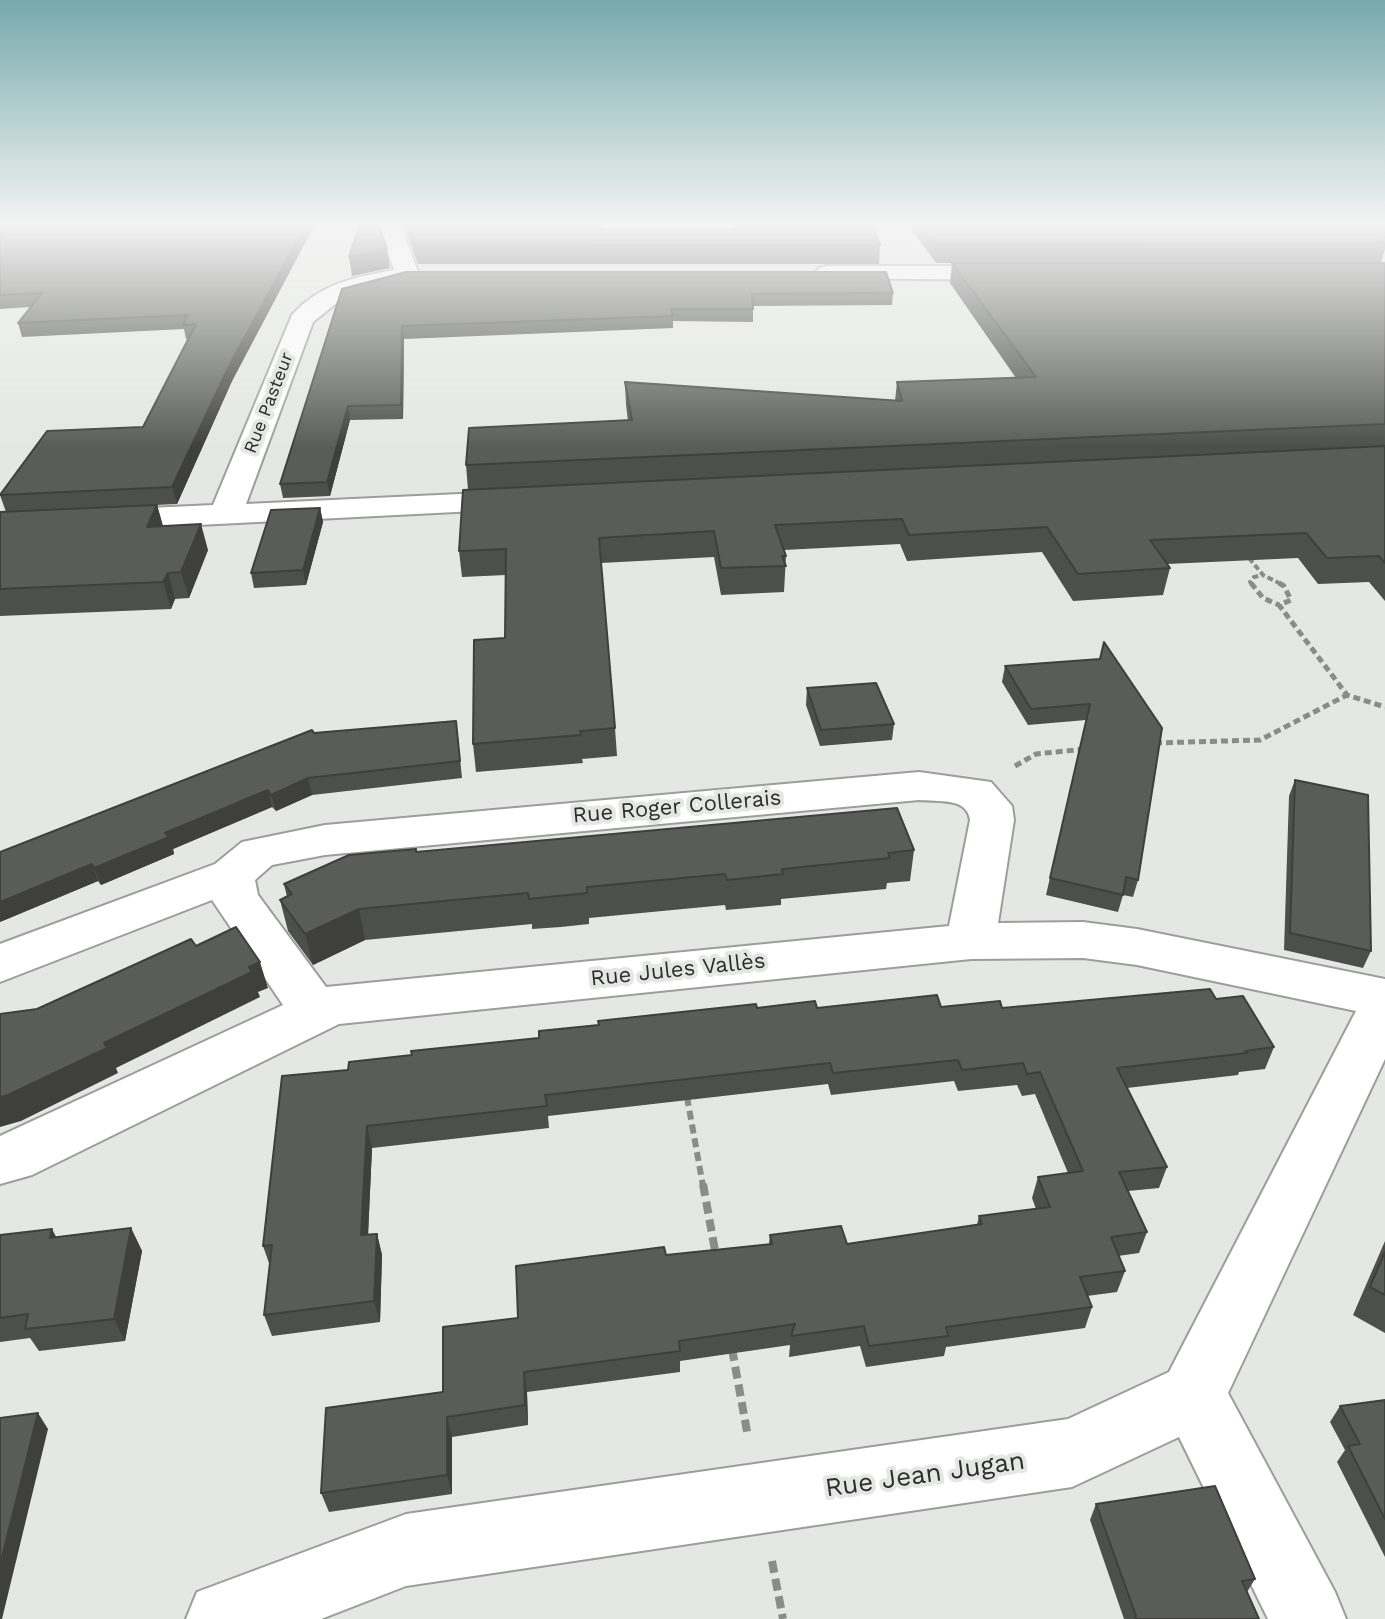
<!DOCTYPE html>
<meta charset="utf-8">
<style>
body{margin:0}
canvas{display:block;background:#e5e7e4}
</style>
<canvas width="1385" height="1619"></canvas>
<script>
const ctx = document.querySelector('canvas').getContext('2d');
ctx.lineJoin = 'round';
function stroke(path, color, width, dash) {
  ctx.strokeStyle = color;
  ctx.lineWidth = width;
  ctx.lineCap = dash ? 'butt' : 'round';
  ctx.setLineDash(dash || []);
  ctx.stroke(path);
}
function fillPath(path, color) {
  ctx.fillStyle = color;
  ctx.fill(path, 'evenodd');
}
function drawText(font, color, halo, rows, align = 'center') {
  ctx.font = font + ' "Work Sans",sans-serif';
  ctx.lineWidth = 8;
  ctx.setLineDash([]);
  ctx.textBaseline = 'middle';
  ctx.strokeStyle = halo;
  ctx.fillStyle = color;
  for (const [text, x, y, turn = 0] of rows) {
    ctx.save();
    ctx.translate(x, y);
    ctx.rotate((+turn || 0) * Math.PI / 180);
    ctx.textAlign = isNaN(turn) ? turn : align;
    if (halo) ctx.strokeText(text, 0, 0);
    ctx.fillText(text, 0, 0);
    ctx.restore();
  }
}
const pathFar3 = new Path2D(`
 M1249 558 1263 575 1283 585
 M1253 585 1250 582 1254 577 1263 575`);
const pathFar2 = new Path2D(`
 M1251 583 1263 598 1279 605
 M1279 583 1284 586 1291 600 1279 605 1347 695 1385 707
 M1155 743 1260 740 1347 695
 M1015 766 1036 754 1085 749`);
const pathFar1 = new Path2D(`
 M687 1097 703 1186`);
const path = new Path2D(`
 M703 1184 716 1256
 M732 1349 748 1437
 M772 1561 783 1619`);
const street = new Path2D(`
 M377 222H399L419 274 415 279 343 298 313 322 246 504 524 491 535 494 540 501 535 508 0 535V515L213 505 292 315C319 284 355 277 394 270Z
 M827 266H1011L1019 268 1023 273 1019 278 1011 280 819 278 815 273 819 268Z
 M919 772 991 782 1012 806 1014 820 998 923 1083 922 1137 929 1385 979V1059L1228 1393 1335 1592 1346 1619H1268L1179 1437 1072 1487 406 1586 321 1619H186L197 1592 406 1514 1068 1419 1169 1372 1356 1011 1137 965 1083 958 971 959 339 1024 32 1175 0 1184V1136L283 1005 212 900 0 982V944L215 864 242 842 325 825ZM919 800C938 802 967 797 970 820L949 926 326 987 258 895 255 880 272 865 325 855Z`);
const wall = new Path2D(`
 M0 222H316L232 381 177 504 6 512 0 495 143 427 188 339H186L184 329 22 337 18 323 30 307 0 309Z
 M402 222H602V229H734L731 222H872L880 245 879 264H418Z
 M906 222H1361L1385 242V249L1381 263H1385V601L1369 582 1318 584 1298 558 1167 564 1170 568 1163 595 1073 601 1042 552 907 561 900 544 784 550 786 556 784 592 721 595 714 557 601 563 615 728 617 756 582 759 583 763 476 772 473 744 505 638 506 575 462 577 459 551 468 490 466 465 628 421 626 405 625 382 895 401 897 382 1016 378 950 283 952 263H936Z
 M1363 222H1385V240Z
 M342 289 893 293 892 305 753 306V322L673 321V328L404 339 403 419 350 420 330 496 283 498 280 484Z
 M157 505 163 526 208 550 189 598 175 599 171 609 0 616V512Z
 M320 508 323 522 306 585 254 588 251 573Z
 M1100 659 1138 880 1133 897 1123 895 1118 912 1046 895 1086 720 1028 725 1002 682 1005 666Z
 M807 688 894 724 892 740 820 746 806 705Z
 M314 733 458 738 462 778 312 795 276 811 272 807 173 849 174 854 101 885 98 881 0 922Z
 M1295 780 1371 951 1363 968 1284 950 1289 796Z
 M416 849V852L914 850 910 881 887 883 886 889 781 899V905L726 910 725 905 589 918V924L561 927 532 929V924L365 940 313 965 288 931 280 900 287 897 284 884Z
 M1216 999 1274 1047 1265 1069 1239 1072 1238 1075 1127 1088 1167 1167 1159 1188 1128 1191 1147 1232 1139 1253 1118 1256 1125 1271 1117 1292 1087 1296 1092 1307 1085 1328 946 1347 944 1356 866 1367 860 1346 789 1357 790 1345 680 1361V1372L527 1392 528 1425 452 1437V1494L329 1512 321 1493 443 1392 518 1318 666 1255 769 1244 770 1235 847 1244 977 1225 979 1216 1036 1209 1032 1198 1038 1177 1068 1173 1035 1094 1022 1096 1017 1085 958 1091 954 1081 831 1095 828 1084 548 1116 549 1128 372 1148 368 1235 377 1234 382 1255 380 1322 272 1336 264 1315 270 1266 263 1246 348 1070 412 1055 757 1008 941 1007 1002 1008Z
 M131 1228 142 1251 125 1341 39 1351 30 1338 0 1342V1235L57 1237Z
 M1385 1241V1333L1353 1315Z
 M1385 1400V1557L1337 1462 1345 1450 1330 1422 1340 1406Z
 M1096 1504 1255 1579 1247 1592 1259 1619H1124L1090 1520Z`);
const shadedWall = new Path2D(`
 M307 222H316L232 381 177 504 172 487 229 366Z
 M387 249 390 268 352 276 349 257Z
 M402 326 404 339 403 419 401 405Z
 M348 406 350 420 330 496 327 482Z
 M157 505 164 530 147 527Z
 M320 508 323 522 306 585 303 570Z
 M201 524 208 550 189 598 181 572Z
 M168 573 175 599 171 609 163 582Z
 M308 778 312 795 276 811 271 795Z
 M268 790 272 807 173 849 174 854 101 885 94 868 165 833Z
 M92 864 98 881 0 922V902Z
 M359 909 365 940 313 965 305 934Z
 M260 962 268 988 258 992 260 997 116 1068 118 1073 21 1121 0 1127V1097Z
 M367 1126 372 1148 367 1257 361 1235Z
 M131 1228 142 1251 125 1341 114 1319Z
 M52 1229 64 1252 50 1238Z
 M377 1234 382 1255 380 1322 374 1301Z
 M524 1372 527 1392 528 1425 525 1405Z
 M38 1413 48 1429 2 1619H0V1565Z
 M447 1417 452 1437V1494L447 1475Z`);
const building = new Path2D(`
 M0 222H307L229 366 172 487 0 495 47 431 143 427 196 324 183 325 188 315 18 323 42 293 0 295Z
 M360 222H378L387 249 349 257Z
 M406 222H601L602 229H742L739 222H872L880 245 416 246Z
 M922 222H1361L1385 242V243L938 244Z
 M952 263H1385V424L466 465 469 428 632 420 625 382 902 401 897 382 1036 377Z
 M406 272H886L893 293 752 294 753 309H671L673 316 402 326 401 405 348 406 327 482 280 484 342 289Z
 M1385 446V563L1379 556 1327 558 1306 533 1150 540 1170 568 1078 574 1047 527 909 535 902 519 775 525 786 556H782L786 566 721 568 714 531 599 538 615 728 580 731 581 735 473 744 474 640 505 638 506 549 459 551 463 490Z
 M157 505 147 527 201 524 181 572 168 573 163 582 0 589V512Z
 M320 508 303 570 251 573 271 510Z
 M1104 642 1162 728 1138 880 1126 877 1123 895 1050 878 1090 704 1031 709 1005 666 1100 659Z
 M876 683 894 724 821 730 807 688Z
 M456 721 460 761 308 778 271 795 268 790 165 833 169 837 94 868 92 864 0 902V852L312 730 314 733Z
 M1295 780 1368 795 1371 951 1290 933Z
 M897 808 914 850 888 853 890 858 782 869 783 874 727 880 725 874 587 887V893L529 899 528 893 359 909 305 934 280 900 292 894 284 884 349 855 416 849V852Z
 M236 927 260 962 249 967 252 972 104 1043 107 1048 8 1095 0 1097V1014L37 1009 191 939 196 946Z
 M1210 989 1216 999 1243 996 1274 1047 1245 1051 1247 1053 1117 1068 1167 1167 1119 1172 1147 1232 1111 1237 1125 1271 1080 1277 1092 1307 946 1327 948 1336 869 1346 864 1326 791 1336 795 1324 679 1341 680 1351 524 1372 525 1405 447 1417V1475L321 1493 326 1408 443 1392V1327L518 1318 516 1266 664 1247 666 1255 772 1244 770 1235 841 1226 847 1244 982 1224 979 1216 1050 1207 1038 1177 1083 1171 1040 1072 1027 1074 1023 1063 962 1070 958 1060 833 1073 830 1063 545 1095 547 1106 367 1126 361 1235 377 1234 374 1301 264 1315 272 1245 263 1246 282 1076 348 1070 349 1062 412 1055 411 1051 539 1038V1031L599 1025 598 1021 756 1004 757 1008 815 1001 817 1008 937 995 941 1007 1000 1001 1002 1008Z
 M131 1228 114 1319 25 1329 28 1314 0 1318V1235L52 1229 50 1238Z
 M1385 1252V1295L1370 1287Z
 M1385 1400V1519L1348 1446 1360 1444 1340 1406Z
 M38 1413 0 1565V1418Z
 M1215 1486 1255 1579 1242 1581 1259 1619H1135L1136 1616 1096 1504Z`);
const farStreetnames = [
 ["Rue Pasteur",269,403,-69]
];
const streetNames = [
 ["Rue Roger Collerais",677,807,-5],
 ["Rue Jules Vallès",678,970,-6]
];
const nearStreetnames = [
 ["Rue Jean Jugan",925,1475,-8]
];
stroke(street, '#9c9e9b', 4);
stroke(pathFar3, '#8b8c8a', 4, [6, 3]);
stroke(pathFar2, '#8b8c8a', 5, [7, 4]);
stroke(pathFar1, '#8b8c8a', 6, [9, 5]);
stroke(path, '#8b8c8a', 8, [12, 6]);
fillPath(street, '#fff');
fillPath(wall, '#4d4f4d');
fillPath(shadedWall, '#3f403e');
fillPath(building, '#5a5c59');
stroke(building, '#3f403e', 2);
const sky = ctx.createLinearGradient(0, 0, 0, 448);
sky.addColorStop(0, '#77a9ad');
sky.addColorStop(0.5, '#f3f4f3');
sky.addColorStop(1, '#f3f4f300');
ctx.fillStyle = sky;
ctx.fillRect(0, 0, 1385, 448);
drawText('18px', '#2c2d2c', '#e5e7e4', farStreetnames);
drawText('22px', '#2c2d2c', '#e5e7e4', streetNames);
drawText('26px', '#2c2d2c', '#e5e7e4', nearStreetnames);
</script>
